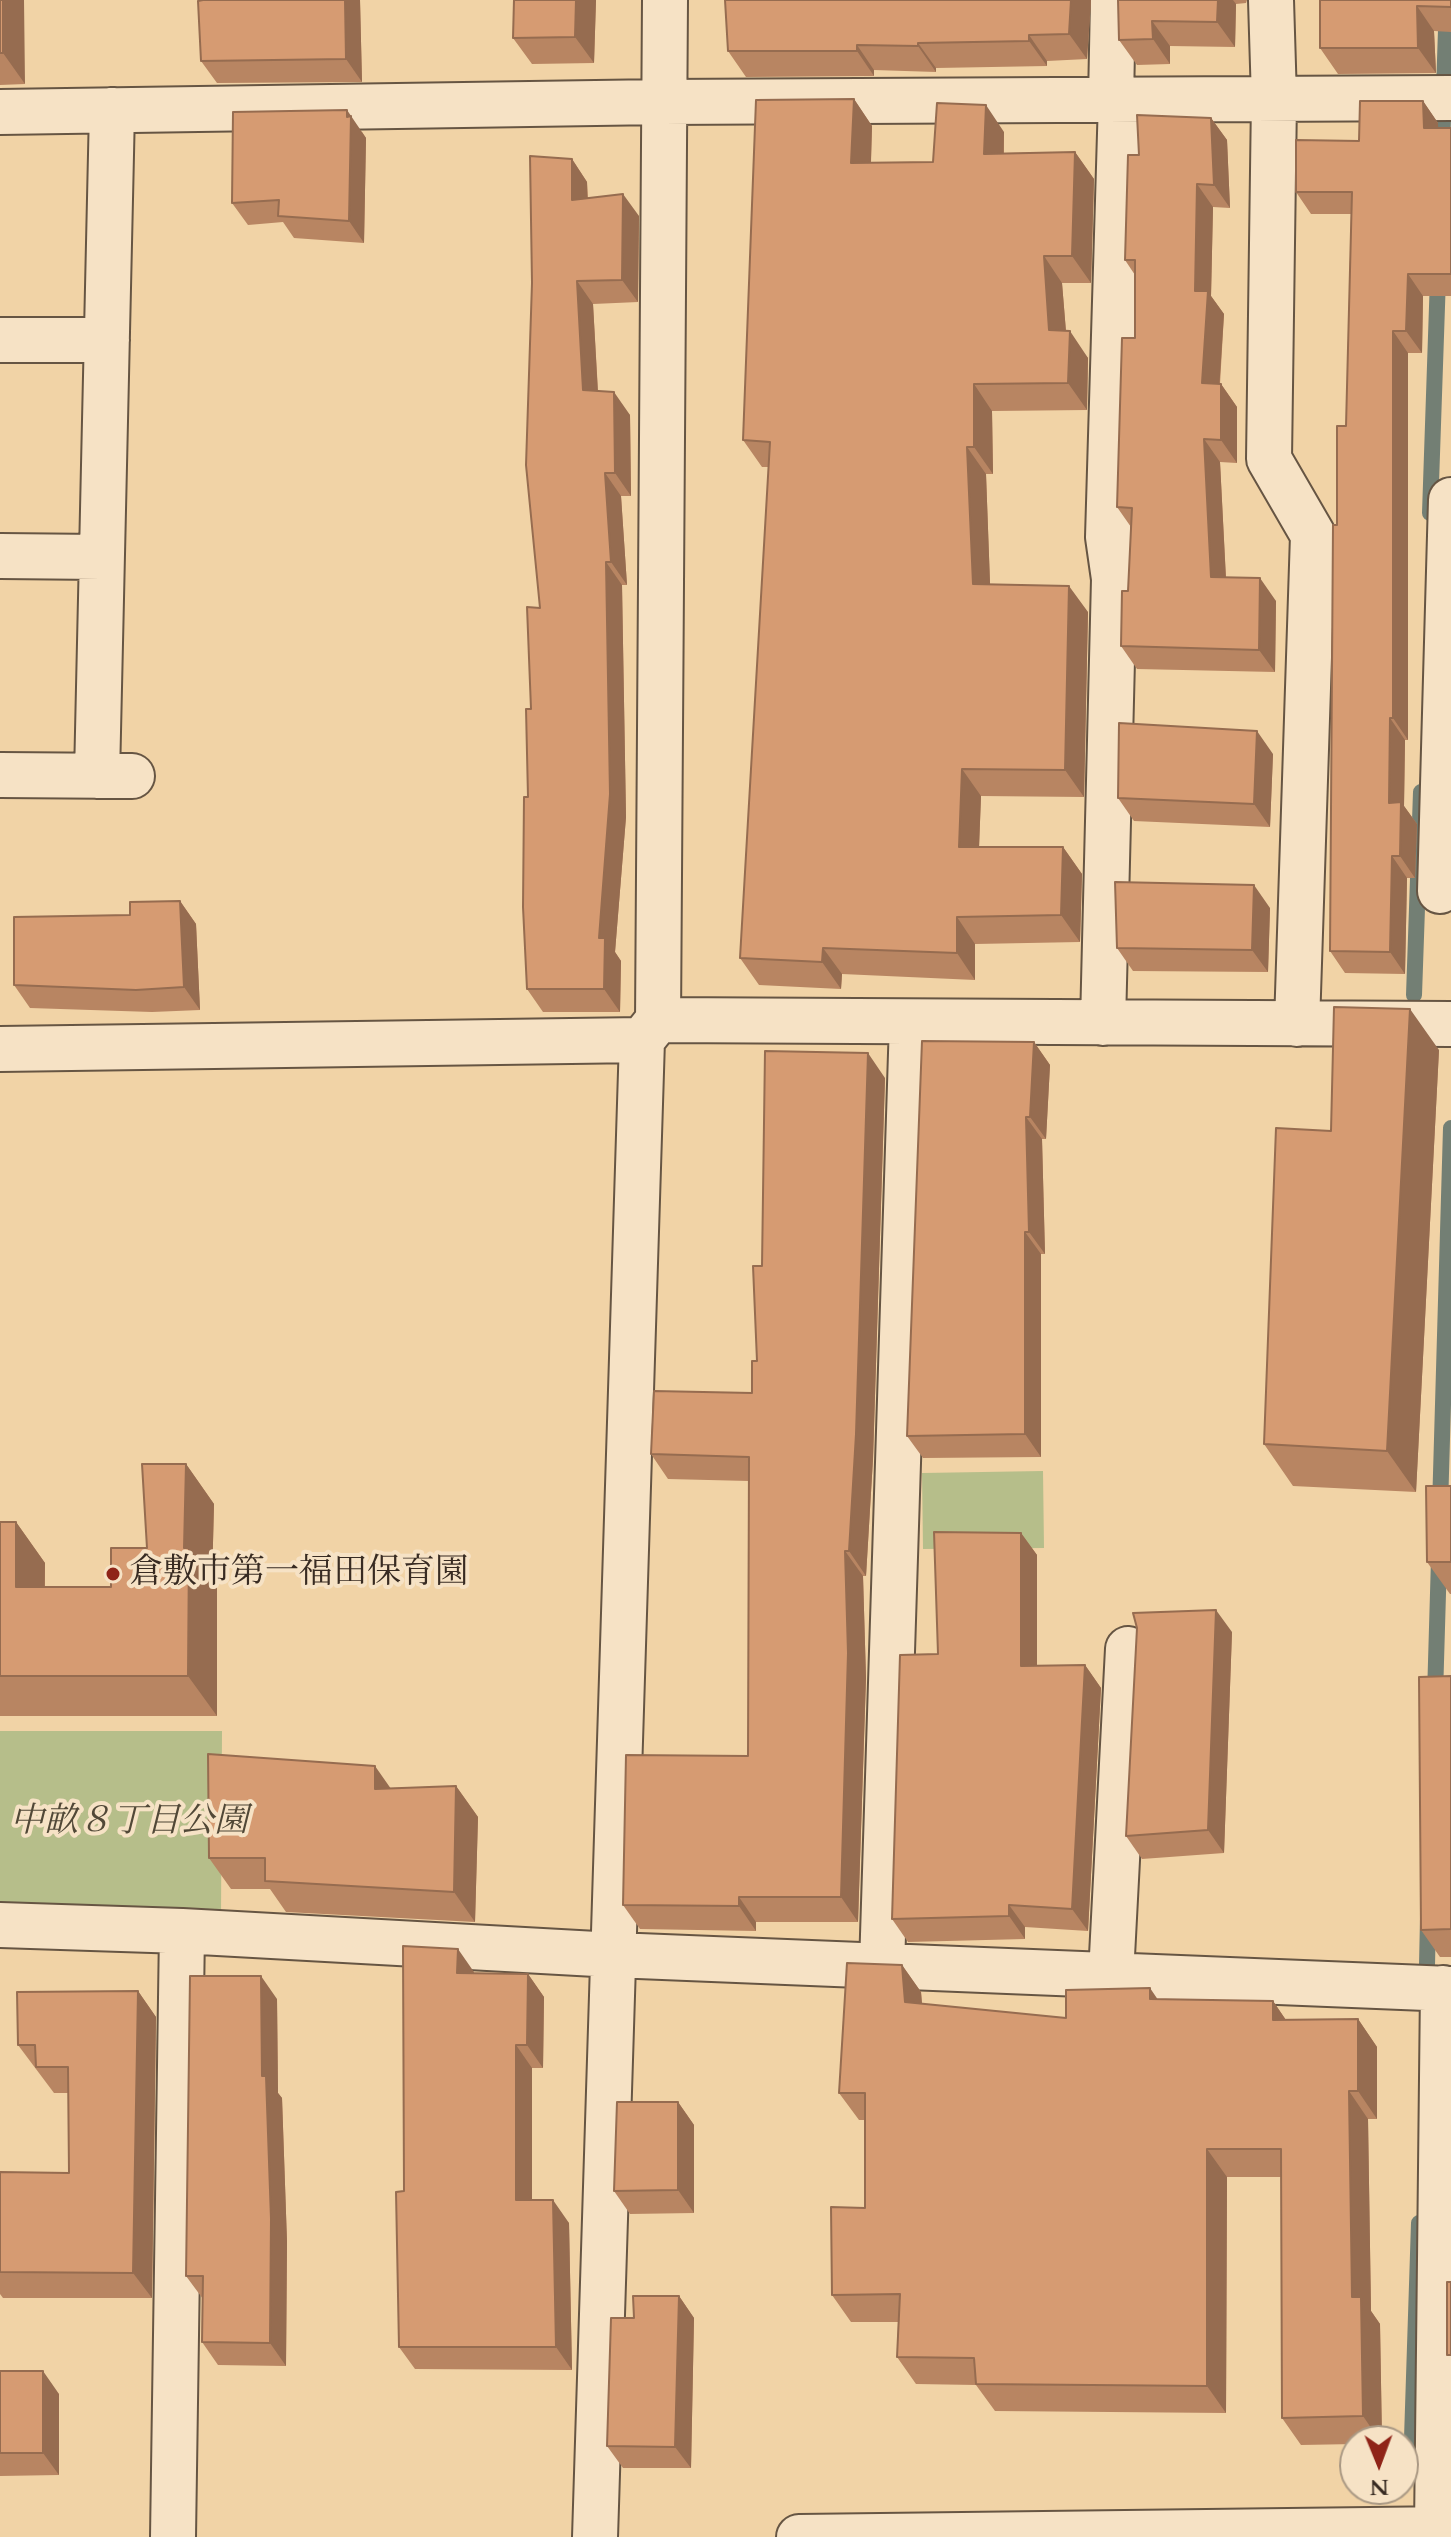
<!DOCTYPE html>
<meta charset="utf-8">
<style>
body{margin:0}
#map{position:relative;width:1451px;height:2537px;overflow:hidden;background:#f1d3a6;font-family:Cardo,serif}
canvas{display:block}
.north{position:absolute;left:1339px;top:2425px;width:80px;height:80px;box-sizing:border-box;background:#f6e2c5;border:2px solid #aa9984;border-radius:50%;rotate:179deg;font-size:22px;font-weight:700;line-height:32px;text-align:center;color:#382b22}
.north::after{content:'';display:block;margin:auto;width:28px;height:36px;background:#8f2418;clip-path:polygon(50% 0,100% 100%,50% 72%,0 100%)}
</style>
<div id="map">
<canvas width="1451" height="2537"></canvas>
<div class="north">N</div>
</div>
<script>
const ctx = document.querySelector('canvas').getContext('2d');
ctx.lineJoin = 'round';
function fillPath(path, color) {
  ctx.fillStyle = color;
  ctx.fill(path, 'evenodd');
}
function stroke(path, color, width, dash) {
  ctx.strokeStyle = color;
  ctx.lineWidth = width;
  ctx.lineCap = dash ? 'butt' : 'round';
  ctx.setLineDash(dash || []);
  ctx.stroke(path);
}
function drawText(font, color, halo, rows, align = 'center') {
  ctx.font = font + ' Cardo,"Noto Serif JP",serif';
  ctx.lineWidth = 8;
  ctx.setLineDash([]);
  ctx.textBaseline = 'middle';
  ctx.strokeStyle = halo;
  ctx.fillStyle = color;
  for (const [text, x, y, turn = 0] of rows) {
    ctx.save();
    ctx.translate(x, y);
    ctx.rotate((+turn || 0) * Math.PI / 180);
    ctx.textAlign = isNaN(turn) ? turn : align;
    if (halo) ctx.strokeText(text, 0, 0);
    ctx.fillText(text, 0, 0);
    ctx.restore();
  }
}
const green = new Path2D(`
 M1043 1471 1044 1548 923 1549 922 1473Z
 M0 1731H222L221 1917 0 1913Z`);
const stream = new Path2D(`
 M1442 150 1447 0
 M1430 513 1438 277
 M1414 995 1421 792
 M1440 1508 1451 1128
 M1435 1696 1439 1559
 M1427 1965 1428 1919
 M1411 2469 1419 2223`);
const minor = new Path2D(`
 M1271 0 1274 99 1269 459 1313 535 1297 1024
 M1111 100 1113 0
 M0 112 662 102 1451 98
 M0 340H107
 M0 556 101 557
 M0 775 132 776
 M97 776 112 110
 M1440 891 1451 500
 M658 1020 1451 1024
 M1103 1023 1114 579 1108 537 1121 100
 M0 1049 642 1040
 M0 1925 182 1931 614 1955 1451 1989
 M882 1966 912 1022
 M1111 1975 1128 1649
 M1437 2529 1443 1988
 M173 2537 182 1931
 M595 2537 642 1040 658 1020 665 0
 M799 2537 1451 2529`);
const wall = new Path2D(`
 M0 0 25 84 0 85Z
 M360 0 362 82 217 83 201 61 203 1Z
 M596 0 594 63 532 64 513 38Z
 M725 0H1091L1087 59 1047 61V66L936 68V72L874 70V76L746 77 728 51Z
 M1118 0H1247L1246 3 1236 4 1235 47 1170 46V64L1137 65 1119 40Z
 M1320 0H1451V32L1434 31 1436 73 1338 74 1320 48Z
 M854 99 872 126 871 163 933 162 1004 132V153L1075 152 1094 179 1091 283H1062L1066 331 1088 358 1087 410 992 411 993 474H986L990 584 1088 612 1084 797 981 796 979 847H1063L1082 874 1080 942 975 944V980L842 974 841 989 759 985 740 958 769 467H762L743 440Z
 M1423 101 1438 123V128H1451V296H1423L1422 353H1408V740H1405L1404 806 1417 824 1415 878H1407L1405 974 1345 973 1330 951 1337 525 1346 426 1351 214H1311L1296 192 1359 141Z
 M1211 118 1227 140 1230 208 1213 207 1211 296 1224 314 1220 384H1221L1237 407V463L1220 462 1226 578 1276 601 1275 672 1137 669 1121 646 1128 591 1131 527 1117 507 1135 338V275L1125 260 1139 155Z
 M362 132 366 138 364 243 294 238 283 222 248 225 232 203Z
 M572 159 587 182 588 198 639 216 638 302 593 304 598 391 630 415 631 496H621L627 585H622L626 817 615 952 621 961 620 1012H543L527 989 528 797 531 709 540 608Z
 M1273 754 1270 827 1134 821 1118 798Z
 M180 901 196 924 200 1010 152 1012 30 1008 14 985 130 915Z
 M1270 908 1268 972 1133 971 1117 948Z
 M1034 1042 1050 1065 1046 1139H1042L1045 1254H1041V1457L923 1458 907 1436Z
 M1439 1050 1416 1492 1293 1486 1264 1444 1331 1131Z
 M885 1078 873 1459 866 1576H863L866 1678 858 1922H756V1931L640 1929 623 1905 748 1756 749 1481 668 1479 651 1454 752 1393 757 1361Z
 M186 1464 214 1504 212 1581 217 1588V1716H0V1522H16L45 1563V1587H111L147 1548Z
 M1451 1486V1594H1450L1427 1562Z
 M1021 1533 1037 1555V1666L1085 1665 1101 1688 1088 1931 1025 1927V1939L908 1942 892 1919 938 1654Z
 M1232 1632 1224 1853 1142 1859 1126 1836Z
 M1451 1676V1957H1440L1421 1930Z
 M456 1786 478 1817 475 1922 286 1912 270 1889H231L209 1858 391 1788Z
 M902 1965 921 1992 922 2004 1066 2018 1157 1999 1273 2001 1286 2020 1358 2019 1377 2047V2119H1368L1371 2311 1380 2324 1382 2441H1355V2444L1301 2445 1282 2418 1281 2177H1227L1226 2413 995 2411 976 2385 916 2384 897 2357 898 2322H851L832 2295 865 2208V2120H859L839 2093Z
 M474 1972V1973L528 1974 544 1997 543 2068H532V2200L569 2223 572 2370 415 2369 399 2347 404 2191Z
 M138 1991 156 2017 152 2298H3L0 2294V2172L69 2173V2093H54L18 2045Z
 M277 1999 278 2093 282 2098 287 2242 286 2366 218 2365 202 2342 203 2299 186 2276Z
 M678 2102 694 2125V2213L630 2214 614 2191Z
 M679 2296 694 2318 691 2468H623L607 2446 634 2318Z
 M0 2371 59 2394V2475L0 2476Z`);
const shadedWall = new Path2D(`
 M3 0H24L25 84 3 53Z
 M345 0H360L362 82 346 59Z
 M576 0H596L594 63 575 37Z
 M1071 0H1091L1087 59 1069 34Z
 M1218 0H1233L1236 4 1235 47 1217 22Z
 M1417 6 1434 31 1436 73 1418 48Z
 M1152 21 1170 46V64L1153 39Z
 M1029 35 1047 61V66L1029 41Z
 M918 43 936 68V72L918 46Z
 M857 45 874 70V76L857 51Z
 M854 99 872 126 870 190 851 163Z
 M1423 101 1438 123 1439 150 1424 128Z
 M986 105 1004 132 1003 180 984 154Z
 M347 110 366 138 364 243 349 221Z
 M1211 118 1227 140 1230 208 1214 185Z
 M1075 152 1094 179 1091 283 1072 256Z
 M572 159 587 182 588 223 572 200Z
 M1197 184 1213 207 1211 296 1224 314 1218 406 1202 383 1195 291Z
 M623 194 639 216 638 302 622 280Z
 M1044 256 1062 283 1068 357 1049 330Z
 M1408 274 1423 296 1422 353 1406 331Z
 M577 281 593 304 599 413 583 390Z
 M1070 331 1088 358 1087 410 1068 383Z
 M1393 331 1408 353V740L1393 718Z
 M974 384 992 411 993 474 974 447Z
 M1221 384 1237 407V463L1221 440Z
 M614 392 630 415 631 496 615 473Z
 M1204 439 1220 462 1227 600 1211 577Z
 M967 447 986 474 991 610 973 584Z
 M605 473 621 496 627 585 611 562Z
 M606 562 622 585 626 817 615 952 621 961 620 1012 604 989 599 938Z
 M1260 578 1276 601 1275 672 1259 650Z
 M1069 586 1088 612 1084 797 1065 770Z
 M1390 718 1405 740 1404 806 1417 824 1415 878 1400 856 1389 803Z
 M1257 731 1273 754 1270 827 1254 804Z
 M962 769 981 796 978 874 959 847Z
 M1063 847 1082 874 1080 942 1061 915Z
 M1392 856 1407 878 1405 974 1390 952Z
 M1254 885 1270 908 1268 972 1252 950Z
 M180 901 196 924 200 1010 184 987Z
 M957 917 975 944V980L957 953Z
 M823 948 842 974 841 989 822 962Z
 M1410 1009 1439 1050 1416 1492 1387 1451Z
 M1034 1042 1050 1065 1046 1139 1030 1117Z
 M868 1053 885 1078 873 1459 866 1576 849 1551Z
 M1026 1117 1042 1139 1045 1254 1029 1232Z
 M1025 1232 1041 1254V1457L1025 1434Z
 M186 1464 214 1504 212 1581 217 1588V1716L188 1676 184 1548Z
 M16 1522 45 1563 44 1627 16 1587Z
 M1021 1533 1037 1555V1689L1021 1666Z
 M845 1551 863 1576 866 1678 858 1922 841 1897Z
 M1216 1610 1232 1632 1224 1853 1208 1830Z
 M1085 1665 1101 1688 1088 1931 1072 1909Z
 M375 1766 396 1796 375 1789Z
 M456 1786 478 1817 475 1922 454 1892Z
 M739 1897 756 1922V1931L739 1906Z
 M1009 1905 1025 1927V1939L1009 1916Z
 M458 1949 474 1972 473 1996 457 1973Z
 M902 1965 921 1992 924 2029 905 2002Z
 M528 1974 544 1997 543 2068 527 2045Z
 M261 1976 277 1999 278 2093 282 2098 287 2242 286 2366 270 2343 262 2076Z
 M1150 1988 1169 2016 1150 1999Z
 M138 1991 156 2017 152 2298 133 2273Z
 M1273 2001 1292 2029 1273 2020Z
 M1358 2019 1377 2047V2119L1358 2091Z
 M516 2045 532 2068V2223L516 2200Z
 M1349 2091 1368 2119 1371 2311 1380 2324 1382 2441H1380L1363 2416 1352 2297Z
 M678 2102 694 2125V2213L678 2190Z
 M1207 2149 1227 2177 1226 2413 1207 2386Z
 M553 2200 569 2223 572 2370 556 2347Z
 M679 2296 694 2318 691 2468 675 2447Z
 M43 2371 59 2394V2475L43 2453Z`);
const building = new Path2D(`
 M0 0H3V53H0Z
 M203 0H345L346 59 201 61 198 1Z
 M514 0H576L575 37 513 38Z
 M725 0H1071L1069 34 1029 35V41L918 43V46L857 45V51H728Z
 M1118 0H1218L1217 22 1152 21 1153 39 1119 40Z
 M1320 0H1451V7L1417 6 1418 48H1320Z
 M854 99 851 163 933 162 937 103 986 105 984 154 1075 152 1072 256H1044L1049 330 1070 331 1068 383 974 384V447H967L973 584 1069 586 1065 770 962 769 959 847H1063L1061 915 957 917V953L823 948 822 962 740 958 770 442 743 440 756 100Z
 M1360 101H1423L1424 128H1451V274H1408L1406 331H1393V718H1390L1389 803 1401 802 1400 856H1392L1390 952 1330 951 1333 525H1337V426H1346L1352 192H1296V140L1359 141Z
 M347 110V117L351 116 349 221 278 216 279 200 232 203 233 112Z
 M1137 115 1211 118 1214 185 1197 184 1195 291H1208L1202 383 1221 384V440L1204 439 1211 577 1260 578 1259 650 1121 646 1122 591H1128L1132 508 1117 507 1122 338H1135V260H1125L1128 155H1139Z
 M530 156 572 159V200L623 194 622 280 577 281 583 390 614 392 615 473H605L611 562H606L610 794 599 938H605L604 989H527L523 907 524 797H528L526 709H531L527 607 540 608 526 465 532 283Z
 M1119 723 1257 731 1254 804 1118 798Z
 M1115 882 1254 885 1252 950 1117 948Z
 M180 901 184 987 136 990 14 985V917L130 915V902Z
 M1334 1007 1410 1009 1387 1451 1264 1444 1276 1128 1331 1131Z
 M922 1041 1034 1042 1030 1117H1026L1029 1232H1025V1434L907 1436Z
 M765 1051 868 1053 856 1434 849 1551H845L848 1653 841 1897H739V1906L623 1905 626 1755 748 1756 749 1457 651 1454 654 1391 752 1393V1361H757L753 1266H762Z
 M142 1464H186L184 1548H189L188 1676H0V1522H16V1587H111V1548H147Z
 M1426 1486H1451V1562H1427Z
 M934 1532 1021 1533V1666L1085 1665 1072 1909 1009 1905V1916L892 1919 900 1655 938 1654Z
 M1216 1610 1208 1830 1126 1836 1137 1628 1133 1613Z
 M1451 1676V1929L1421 1930 1419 1677Z
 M208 1754 375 1766V1789L456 1786 454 1892 265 1881V1858H209Z
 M403 1946 458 1949 457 1973 528 1974 527 2045H516V2200H553L556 2347H399L396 2192 404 2191Z
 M847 1963 902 1965 905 2002 1066 2018V1990L1150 1988V1999L1273 2001V2020L1358 2019V2091H1349L1352 2297H1361L1363 2416 1282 2418 1281 2149H1207V2386L976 2384 974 2358 897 2357 900 2294 832 2295 831 2207 865 2208V2093H839Z
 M190 1976H261L262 2076H266L271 2219 270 2343 202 2342 203 2276H186Z
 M138 1991 133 2273 0 2272V2172L69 2173 68 2067H36L35 2045H18L17 1992Z
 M617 2102H678V2190L614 2191Z
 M1447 2282H1451V2355H1447Z
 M633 2296H679L675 2447 607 2446 611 2318H634Z
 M0 2371H43V2453H0Z`);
const markers = [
 [113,1574,8,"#8f2418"]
];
const poiNames = [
 ["倉敷市第一福田保育園",129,1574]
];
const parkNames = [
 ["中畝８丁目公園",129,1823]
];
fillPath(green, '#b6be8a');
stroke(stream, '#737f74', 16);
stroke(minor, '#665543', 48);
stroke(minor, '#f6e2c5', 44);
fillPath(wall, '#b88562');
fillPath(shadedWall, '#966c50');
fillPath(building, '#d69b72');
stroke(building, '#966c50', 2);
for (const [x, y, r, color] of markers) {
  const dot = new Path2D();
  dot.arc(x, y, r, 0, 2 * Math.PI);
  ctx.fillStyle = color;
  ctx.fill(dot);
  stroke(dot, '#f6e2c5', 3);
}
drawText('34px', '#382b22', '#f6e2c5', poiNames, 'left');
drawText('italic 34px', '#514837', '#f6e2c5', parkNames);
</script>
